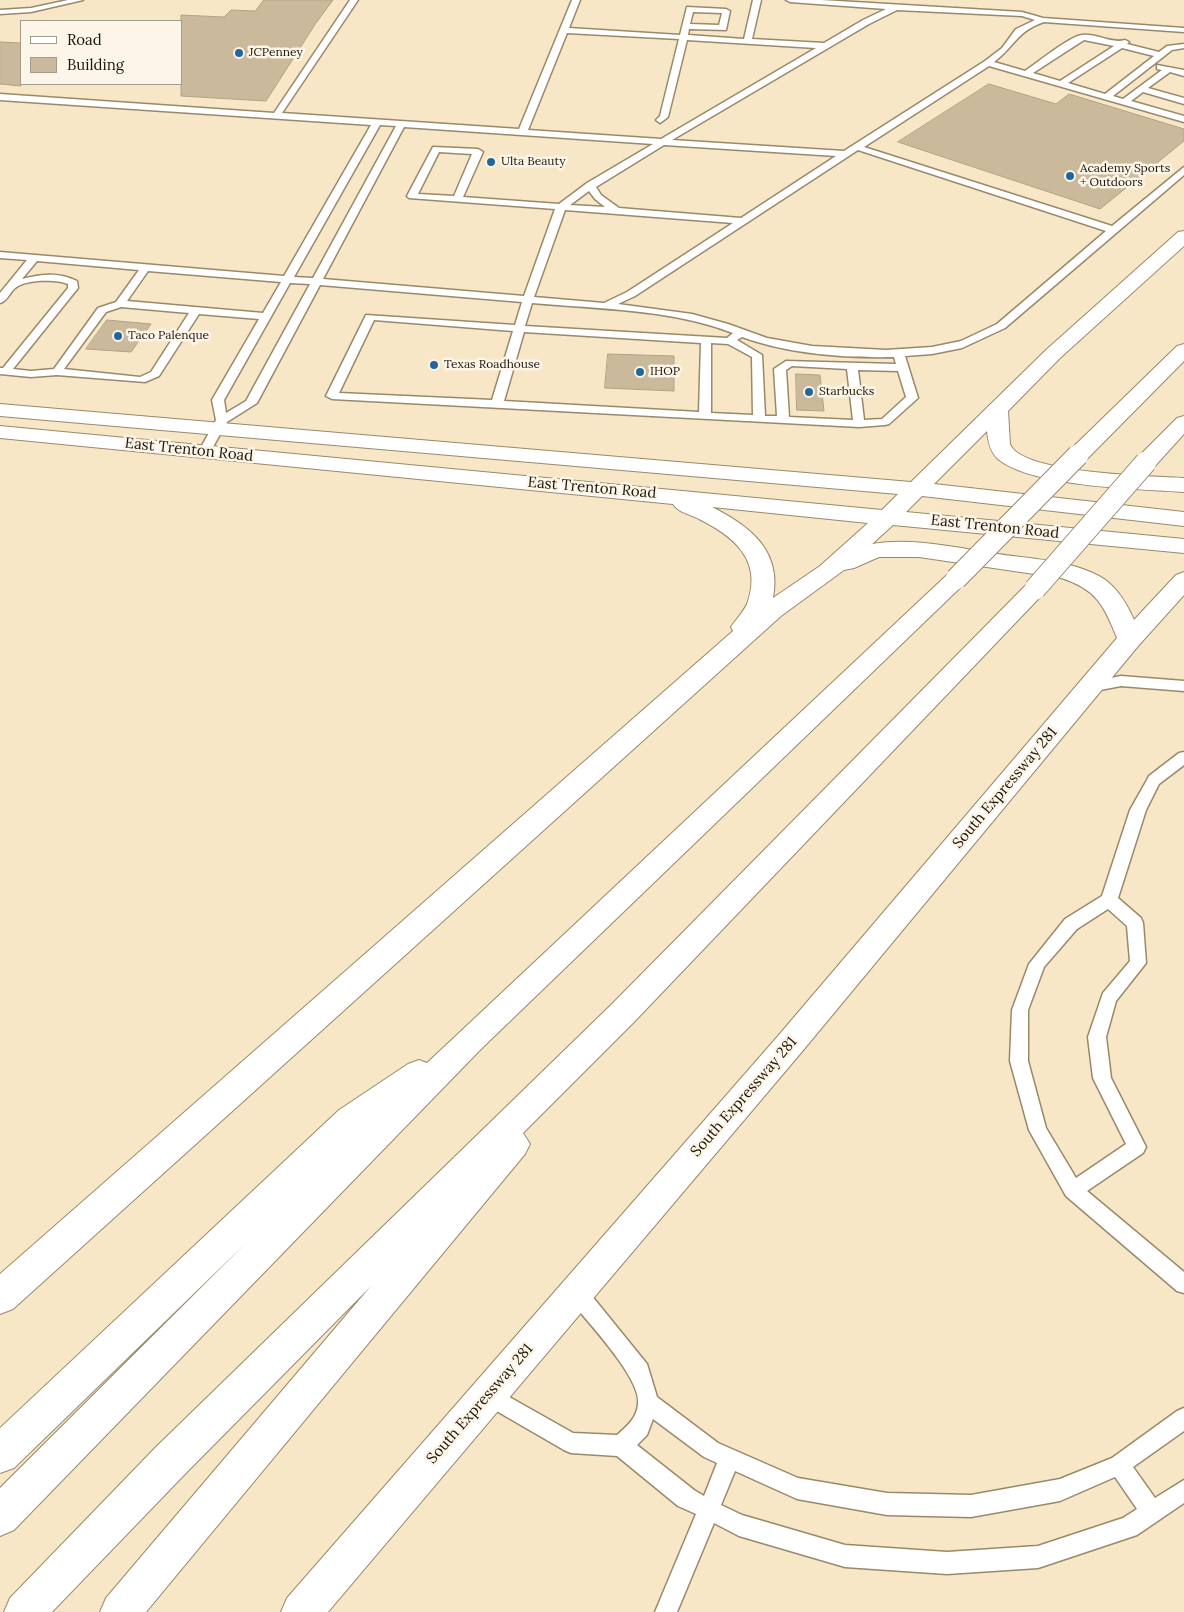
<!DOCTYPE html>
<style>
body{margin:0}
#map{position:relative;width:1184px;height:1612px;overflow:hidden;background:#f8e7c6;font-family:Lora,serif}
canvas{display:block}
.legend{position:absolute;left:20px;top:20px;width:162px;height:65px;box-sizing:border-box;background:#fcf5e8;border:1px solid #a29c8f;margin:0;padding:6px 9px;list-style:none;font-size:15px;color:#1c160a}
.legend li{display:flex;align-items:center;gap:10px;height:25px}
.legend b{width:25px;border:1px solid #a29c8f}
</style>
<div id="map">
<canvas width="1184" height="1612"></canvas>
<ul class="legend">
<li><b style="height:6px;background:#fff"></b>Road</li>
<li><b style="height:14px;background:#cab99a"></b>Building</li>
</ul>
</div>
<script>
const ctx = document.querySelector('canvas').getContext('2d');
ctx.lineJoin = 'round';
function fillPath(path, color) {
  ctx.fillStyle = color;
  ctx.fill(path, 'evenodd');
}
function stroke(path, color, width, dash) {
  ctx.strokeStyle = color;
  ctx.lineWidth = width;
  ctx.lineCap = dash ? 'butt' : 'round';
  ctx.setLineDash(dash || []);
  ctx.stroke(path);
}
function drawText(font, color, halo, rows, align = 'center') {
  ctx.font = font + ' Lora,serif';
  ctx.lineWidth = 5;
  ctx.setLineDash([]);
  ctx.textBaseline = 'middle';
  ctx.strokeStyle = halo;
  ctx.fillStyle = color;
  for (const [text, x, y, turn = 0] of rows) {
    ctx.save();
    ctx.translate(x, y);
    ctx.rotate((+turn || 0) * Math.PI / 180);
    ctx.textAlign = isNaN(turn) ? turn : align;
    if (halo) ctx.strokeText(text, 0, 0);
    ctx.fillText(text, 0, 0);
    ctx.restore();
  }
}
const building = new Path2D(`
 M264 0H333L316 23 266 101 181 96V15L224 17 231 10 255 11Z
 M0 42 21 43V86L0 84Z
 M989 84 1056 104 1069 94 1184 129V141L1100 209 898 142Z
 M107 320 151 324 131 352 86 349Z
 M608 354 674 356V391L605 388Z
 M796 374 820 375 824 411 797 410Z`);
const service = new Path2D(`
 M68 0H83L31 12 0 14V10L31 8Z
 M350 0H358L282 113 519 129 572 0H580L569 28 680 35 687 7 726 9 730 11 726 30 689 29 688 35 744 39 753 0H761L752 39 824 43 863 20 886 9 790 2 786 0H821L1022 12 1043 18 1184 28V32L1044 22C1017 31 1015 46 994 62L1025 71C1037 63 1070 36 1082 35 1097 33 1111 44 1125 40L1129 42 1127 44 1159 52 1167 46 1184 44V48L1172 50 1113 96 1123 99 1162 70 1157 69V65L1184 70V76L1170 72 1148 88 1184 98V104L1143 92 1131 101 1184 116V122L989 66 864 147 1112 226 1184 167V175L1005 328 962 348 932 354 905 356 918 398 889 424 885 425 859 427 332 399 326 396 366 315 515 325 522 302 320 285 257 403 227 422 209 454 205 455 199 451 216 420 212 400 259 319 199 314 159 376 145 382 57 375 31 377 0 374V368H3L68 288V284C56 279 24 279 14 289 9 294 7 301 0 303V293L27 260 0 258V252L284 276 371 125 0 100V94L274 113ZM897 10 1022 16 1035 20 1016 29 1002 48 985 61 844 151 672 140 869 24ZM693 12 722 13 719 25 690 24ZM567 33 679 39 660 116 656 120 660 123 668 117 687 40 816 48 661 139 528 130ZM1084 40 1114 46 1060 81 1033 73ZM1122 48 1154 56 1105 94 1068 83ZM380 125 396 126 313 278 294 277ZM404 127 653 144 587 183 559 204 463 197 483 152 478 149 433 147 407 196 409 198 555 209 524 296 323 279ZM664 145 836 156 741 218 619 208 601 195 596 187ZM858 150 1106 231 997 324 961 341 932 347 886 350 812 346 767 338 728 324 692 314 618 304 635 296ZM439 152 472 154 454 196 418 194ZM589 191 595 199 605 207 570 205ZM565 210 733 223 627 292 604 303 534 297ZM37 261 139 270 116 302 98 308 54 369 31 371 13 369 78 288 77 281C58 272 42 274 22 279ZM148 271 281 282 263 313 127 301ZM290 283 310 284 246 401 226 413 224 400ZM532 303C599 309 670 309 733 333L727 338 525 326ZM121 307 189 313 151 372 140 377 64 369 106 312ZM374 320 513 331 492 400 339 393ZM524 332 701 343 699 412 504 401ZM742 337C789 354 844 358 894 357L896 364 786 361 774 369 777 416H765L762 355 737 340ZM711 343 728 344 752 357 753 415 711 413ZM792 366 847 369 853 420 789 417 786 370ZM858 370 898 371 906 397 882 419 864 420Z
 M1121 676 1184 681V691L1121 686 1090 692 1085 690 1083 687 1085 684 1090 682Z
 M1184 752V765L1159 784 1146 810 1118 898 1141 918 1143 923 1146 963 1116 1001 1106 1037 1111 1078 1146 1147 1143 1153 1087 1191 1184 1272V1293L1177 1291 1066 1196 1029 1130 1010 1061 1012 1010 1029 964 1065 919 1102 896 1130 810 1147 780 1149 776 1179 753ZM1108 909 1127 926 1130 961 1103 993 1088 1037 1093 1078 1126 1144 1076 1178 1046 1128 1028 1061V1010L1044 967 1077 929Z
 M576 1283 583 1285 647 1364 657 1397 718 1443 798 1478 887 1493 971 1495 1060 1479 1112 1458 1177 1411 1184 1408V1431L1133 1467 1155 1498 1184 1480V1503L1137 1535 1038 1568 947 1574 845 1567 739 1536 714 1523 677 1612H655L696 1514 678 1506 617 1456 571 1453 564 1450 481 1402 478 1395 481 1388 488 1385 573 1433 617 1435C627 1426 637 1418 638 1404 642 1379 586 1320 569 1299L566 1292 569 1285ZM653 1419 704 1457 717 1463 704 1496 694 1490 637 1445 647 1435ZM735 1471 797 1499 887 1515 971 1517 1060 1501 1115 1477 1137 1509 1123 1518 1038 1546 947 1552 845 1545 742 1515 721 1505Z`);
const secondary = new Path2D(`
 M1184 231V246L1060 358 1008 411 1010 444C1021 474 1153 476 1184 478V492C1139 489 1031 487 998 459 990 452 988 441 987 431L934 484 1184 512V526L922 496 906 512 1184 539V553L893 525 872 544C913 537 957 548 998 554 1031 559 1069 560 1099 576 1116 585 1126 602 1134 620L1176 575 1184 572V595L1139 645 800 1054 328 1612H281L287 1598 778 1036 1117 638C1104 605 1096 589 1061 578L919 557H879L854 568 844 570 781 616 13 1309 0 1314V1274L733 631 731 627C736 619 745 611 748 601 762 559 733 536 699 519 690 514 677 512 673 504L0 438V426L882 510 898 494 0 416V404L911 482 1046 350 1178 232ZM712 507 868 523 820 566 773 598C782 551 750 526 712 507Z`);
const motorway = new Path2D(`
 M1184 344V361L1086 460 1078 462 1070 460 1067 455 1070 450 1177 346Z
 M1184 416V434L1154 467 1146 469 1138 467 1135 462 1138 457 1177 418Z
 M956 571 964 574 968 579 964 584 481 1049 14 1530 0 1536V1488L248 1241 14 1468 0 1473V1428L339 1110 408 1064 419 1060 427 1063 948 574Z
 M1035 581 1043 584 1047 589 1043 594 634 1022 523 1133 530 1144 525 1154 146 1612H100L106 1598 371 1286 184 1475 52 1612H4L10 1598 156 1447 612 1004 1027 584Z`);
const motorwayBridge = new Path2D(`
 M956 579 1078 455
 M1035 589 1146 462`);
const markers = [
 [239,53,5,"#22679c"],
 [491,162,5,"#22679c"],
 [1070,176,5,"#22679c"],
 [118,336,5,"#22679c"],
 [434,365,5,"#22679c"],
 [640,372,5,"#22679c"],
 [809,392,5,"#22679c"]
];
const farPoinames = [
 ["JCPenney",249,53],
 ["Ulta Beauty",501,162],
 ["Academy Sports",1080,169],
 ["+ Outdoors",1080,183],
 ["Taco Palenque",128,336],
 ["Texas Roadhouse",444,365],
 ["IHOP",650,372],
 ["Starbucks",819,392]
];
const streetNames = [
 ["East Trenton Road",189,450,6],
 ["East Trenton Road",592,488,5],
 ["East Trenton Road",995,527,6],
 ["South Expressway 281",1005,788,-50],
 ["South Expressway 281",744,1097,-49],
 ["South Expressway 281",480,1404,-49]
];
fillPath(building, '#cab99a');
stroke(building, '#b2a283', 1);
stroke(service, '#99896b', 3);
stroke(secondary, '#99896b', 2);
stroke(motorway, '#99896b', 2);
fillPath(service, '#fff');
fillPath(secondary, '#fff');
fillPath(motorway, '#fff');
stroke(motorwayBridge, '#99896b', 23, []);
stroke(motorwayBridge, '#fff', 21);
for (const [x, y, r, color] of markers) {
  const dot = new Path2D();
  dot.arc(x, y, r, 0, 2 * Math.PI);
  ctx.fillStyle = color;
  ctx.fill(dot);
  stroke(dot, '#fcf5e8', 2);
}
drawText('12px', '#1c160a', '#fcf5e8', farPoinames, 'left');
drawText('15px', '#1c160a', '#fcf5e8', streetNames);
</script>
